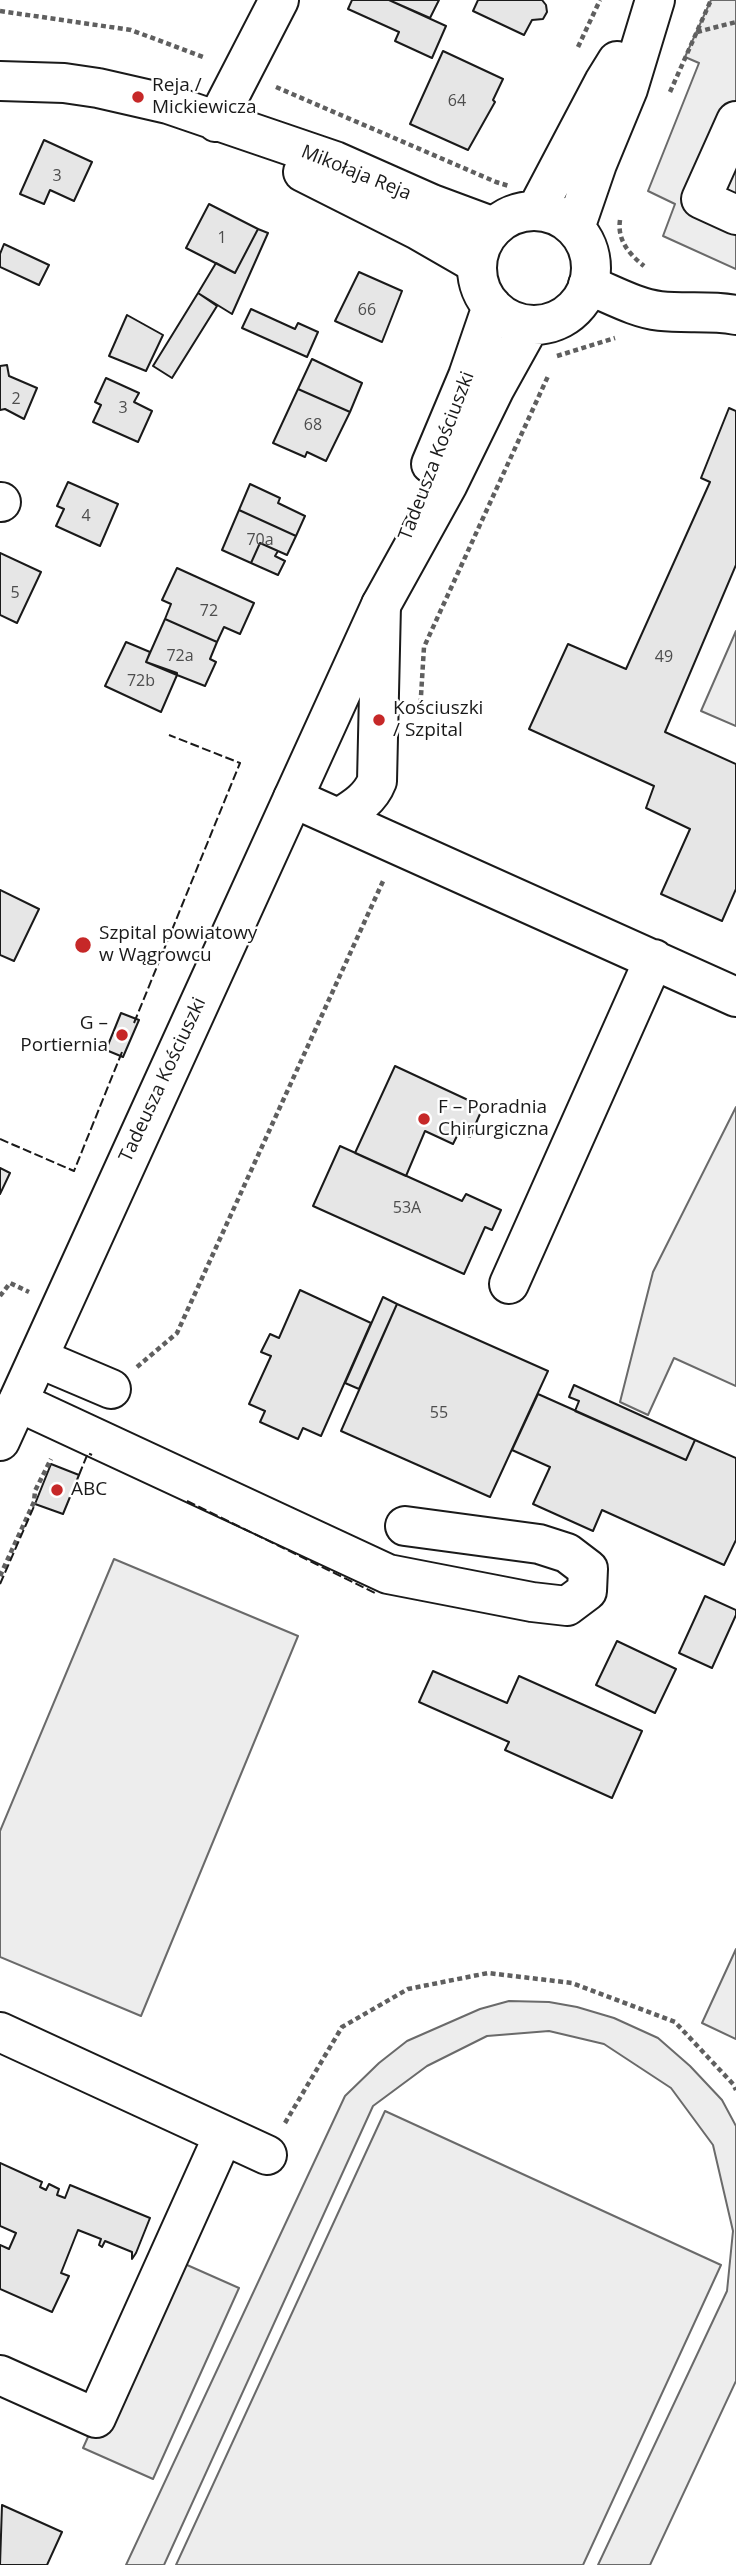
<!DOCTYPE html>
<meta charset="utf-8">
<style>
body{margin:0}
canvas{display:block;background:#fff}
</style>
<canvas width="736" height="2565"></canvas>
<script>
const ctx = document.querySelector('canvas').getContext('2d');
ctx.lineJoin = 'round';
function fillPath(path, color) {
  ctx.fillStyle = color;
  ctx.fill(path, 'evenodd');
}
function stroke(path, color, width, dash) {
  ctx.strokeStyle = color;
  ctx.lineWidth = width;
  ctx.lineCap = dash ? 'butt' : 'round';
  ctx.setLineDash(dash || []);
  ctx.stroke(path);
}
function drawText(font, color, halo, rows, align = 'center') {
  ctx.font = font + ' "Open Sans",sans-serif';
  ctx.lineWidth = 5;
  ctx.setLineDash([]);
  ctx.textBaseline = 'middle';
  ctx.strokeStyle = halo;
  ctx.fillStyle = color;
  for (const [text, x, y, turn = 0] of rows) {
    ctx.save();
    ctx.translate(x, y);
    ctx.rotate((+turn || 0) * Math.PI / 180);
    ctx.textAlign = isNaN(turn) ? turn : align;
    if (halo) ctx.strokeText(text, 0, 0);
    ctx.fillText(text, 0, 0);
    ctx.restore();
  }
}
const built = new Path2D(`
 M711 0H736V269L663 236 675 204 648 191 699 63 685 57Z
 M736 631V726L701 711Z
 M736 1107V1386L674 1358 648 1415 620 1402 653 1272Z
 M114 1559 298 1636 141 2016 0 1957V1831Z
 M736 1949V2039L702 2023Z
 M509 2001 549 2002 577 2007 614 2018 658 2038 690 2066 722 2100 736 2126V2381L650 2565H598L727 2291 733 2231 713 2145 671 2088 604 2044 549 2031 487 2036 427 2066 373 2106 164 2565H126L345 2096 379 2063 407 2041 480 2009Z
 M385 2111 721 2265 583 2565H176Z
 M169 2257 239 2288 153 2479 83 2448Z`);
const building = new Path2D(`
 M352 0H389L446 26 432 58 395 41 399 32 348 9Z
 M389 0H439L430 18Z
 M478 0H542L546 5 547 12 543 19 532 20 524 35 473 11Z
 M443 51 503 79 493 100 495 102 468 150 410 124Z
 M44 140 92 162 74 201 50 190 44 204 20 194Z
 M209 204 258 229 235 273 186 248Z
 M258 229 268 233 232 314 198 293 216 263 235 273Z
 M4 244 49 265 39 285 0 267V254Z
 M359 272 402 291 382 342 335 321Z
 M198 293 217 306 172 378 153 366Z
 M251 309 295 329 298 323 318 332 307 357 242 328Z
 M127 315 163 335 146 371 109 356Z
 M312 359 362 383 350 412 298 389Z
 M7 365 9 376 37 388 24 419 5 409 0 410V366Z
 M106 378 139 393 134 402 152 411 138 442 93 422 101 405 95 402Z
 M298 389 350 412 326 461 307 452 305 457 273 443Z
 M729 408 736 411V565L665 732 736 764V889L722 921 661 894 690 829 646 808 654 786 529 729 568 644 626 669 710 482 701 478Z
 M68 482 118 504 100 546 56 526 64 509 57 506Z
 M250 484 280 498 278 503 305 516 296 536 239 510Z
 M239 510 296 536 287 555 260 543 251 563 222 550Z
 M260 543 278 551 275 556 285 561 278 575 251 563Z
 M0 553 41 572 17 623 0 615Z
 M177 568 254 603 240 634 224 627 217 642 165 619 171 604 162 600Z
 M165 619 217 642 210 659 216 662 205 686 177 675V673L146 662Z
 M126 642 150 652 146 662 177 675 161 712 105 686Z
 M0 890 39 909 14 961 0 955Z
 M121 1013 139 1020 123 1057 106 1050Z
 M395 1066 483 1107 470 1137 459 1132 453 1144 425 1131 406 1176 355 1153Z
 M340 1146 462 1201 466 1194 501 1210 492 1230 485 1227 464 1274 313 1206Z
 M0 1168 10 1173 0 1194Z
 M300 1290 371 1323 321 1436 303 1428 298 1439 260 1422 265 1411 249 1404 271 1356 261 1352 270 1334 279 1338Z
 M383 1297 397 1304 359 1389 345 1383Z
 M397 1304 548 1371 490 1497 341 1431Z
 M574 1385 695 1440 686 1460 575 1411 579 1401 569 1397Z
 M538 1394 686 1460 695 1440 736 1458V1540L724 1565 602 1510 593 1531 533 1504 550 1467 512 1450Z
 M51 1464 79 1475 63 1514 35 1504Z
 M705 1596 736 1610V1615L712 1668 679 1653Z
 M617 1641 676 1669 655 1713 596 1685Z
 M433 1671 507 1703 519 1676 642 1731 612 1798 505 1750 509 1742 419 1702Z
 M0 2163 42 2182 40 2187 46 2190 49 2184 59 2189 57 2195 65 2198 70 2185 150 2218 136 2253 132 2259V2252L105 2241 102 2247 99 2245 101 2239 78 2230 61 2273 69 2276 52 2312 0 2289V2245L9 2249 16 2233 0 2226Z
 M2 2505 62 2532 47 2565H0Z`);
const path = new Path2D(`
 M0 11 131 30 206 58
 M697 32 736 22
 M578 47 600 0
 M276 87 496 182 509 186
 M670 92 711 0
 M620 220C617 240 629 254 644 266
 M557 356 615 338
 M420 712 424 647 549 374
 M0 1296 10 1283 29 1292
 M137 1367 177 1333 384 879
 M0 1576 34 1502 35 1491 51 1459
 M285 2123 342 2027 408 1989 488 1973 572 1983 675 2022 733 2084 736 2090`);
const minor = new Path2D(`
 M0 81 64 83 98 88 168 104 335 161 432 204 494 227
 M736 121 701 199 736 215
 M216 122 279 0
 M303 172 418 230 477 264
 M588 285C611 294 635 308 660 311 685 314 710 310 736 315
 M0 502H1
 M293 798 736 997
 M339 818C355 808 370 799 377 781L381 605
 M509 1284 654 959
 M38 1358 111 1389
 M18 1402 388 1574 532 1602 567 1606 587 1591 588 1569 567 1553 539 1544 405 1526
 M0 2032 267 2155
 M0 2375 96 2418 223 2136`);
const major = new Path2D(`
 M536 211 604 82 617 61
 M477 268a57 57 0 1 1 114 0a57 57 0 1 1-114 0Z
 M575 228 597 164 628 89 655 0
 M431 464 468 376 492 306
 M0 1441 381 605 448 484 495 388 530 325`);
const fence = new Path2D(`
 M134 1023 240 763 169 735
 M0 1139 74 1171 122 1052
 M79 1475 88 1453 92 1455
 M187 1501 377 1594
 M0 1584 35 1504`);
const markers = [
 [138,97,7,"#c62828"],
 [379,720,7,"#c62828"],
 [83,945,9,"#c62828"],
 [122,1035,7,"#c62828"],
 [424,1119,7,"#c62828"],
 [57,1490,7,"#c62828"]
];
const numberNames = [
 ["64",457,101],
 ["3",57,176],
 ["1",222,238],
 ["66",367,310],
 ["2",16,399],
 ["3",123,408],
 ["68",313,425],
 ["4",86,516],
 ["70a",260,540],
 ["5",15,593],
 ["72",209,611],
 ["72a",180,656],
 ["49",664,657],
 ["72b",141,681],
 ["53A",407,1208],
 ["55",439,1413]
];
const poiNames = [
 ["Reja /",152,86],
 ["Mickiewicza",152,108],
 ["Kościuszki",393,709],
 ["/ Szpital",393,731],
 ["Szpital powiatowy",99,934],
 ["w Wągrowcu",99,956],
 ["G –",108,1024,"right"],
 ["Portiernia",108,1046,"right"],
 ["F – Poradnia",438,1108],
 ["Chirurgiczna",438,1130],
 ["ABC",71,1490]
];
const streetNames = [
 ["Mikołaja Reja",356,173,22],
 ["Tadeusza Kościuszki",437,456,-69],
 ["Tadeusza Kościuszki",163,1080,-65]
];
fillPath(built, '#ededed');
stroke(built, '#6a6a6a', 2);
fillPath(building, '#e6e6e6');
stroke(building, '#1a1a1a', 2);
stroke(minor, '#1a1a1a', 42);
stroke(major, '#1a1a1a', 42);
stroke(path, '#5f5f5f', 4.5, [5, 3.5]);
stroke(minor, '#fff', 38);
stroke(major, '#fff', 38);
stroke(fence, '#1a1a1a', 2, [9, 3.5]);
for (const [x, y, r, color] of markers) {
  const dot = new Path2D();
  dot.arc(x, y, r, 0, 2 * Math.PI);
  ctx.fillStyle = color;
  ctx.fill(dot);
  stroke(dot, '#fff', 2.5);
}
drawText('16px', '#4d4d4d', null, numberNames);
drawText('19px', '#1a1a1a', '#fff', poiNames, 'left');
drawText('19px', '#1a1a1a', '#fff', streetNames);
</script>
